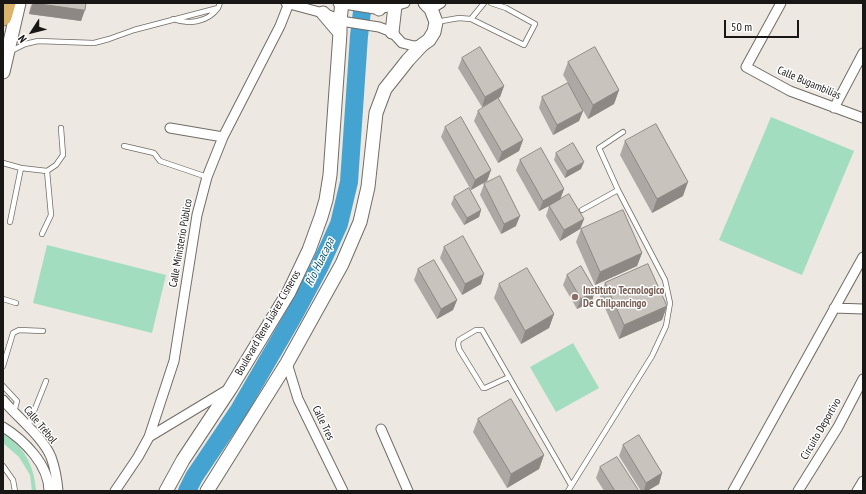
<!DOCTYPE html>
<meta charset="utf-8">
<style>
body{margin:0}
#map{position:relative;width:866px;height:494px;overflow:hidden;background:#ede8e1;font-family:"PT Sans Narrow",sans-serif}
canvas{display:block}
.frame{position:absolute;inset:0;border:4px solid #191715;pointer-events:none}
.north{position:absolute;left:12px;top:12px;width:40px;height:40px;-webkit-text-stroke:3px #fff;paint-order:stroke;rotate:234deg;font-size:11px;font-weight:700;line-height:16px;text-align:center;color:#191715}
.north::after{content:'';display:block;margin:auto;width:14px;height:18px;background:#191715;clip-path:polygon(50% 0,100% 100%,50% 72%,0 100%)}
.scale{position:absolute;left:724px;top:20px;width:75px;height:18px;box-sizing:border-box;border:2px solid #191715;border-top:0;padding-left:5px;font-size:12px;line-height:14px;white-space:nowrap;color:#191715;-webkit-text-stroke:3px #fff;paint-order:stroke}
</style>
<div id="map">
<canvas width="866" height="494"></canvas>
<div class="frame"></div>
<div class="north">N</div>
<div class="scale">50 m</div>
</div>
<script>
const ctx = document.querySelector('canvas').getContext('2d');
ctx.lineJoin = 'round';
function fillPath(path, color) {
  ctx.fillStyle = color;
  ctx.fill(path, 'evenodd');
}
function stroke(path, color, width, dash) {
  ctx.strokeStyle = color;
  ctx.lineWidth = width;
  ctx.lineCap = dash ? 'butt' : 'round';
  ctx.setLineDash(dash || []);
  ctx.stroke(path);
}
function drawText(font, color, halo, rows, align = 'center') {
  ctx.font = font + ' "PT Sans Narrow",sans-serif';
  ctx.lineWidth = 3;
  ctx.setLineDash([]);
  ctx.textBaseline = 'middle';
  ctx.strokeStyle = halo;
  ctx.fillStyle = color;
  for (const [text, x, y, turn = 0] of rows) {
    ctx.save();
    ctx.translate(x, y);
    ctx.rotate((+turn || 0) * Math.PI / 180);
    ctx.textAlign = isNaN(turn) ? turn : align;
    if (halo) ctx.strokeText(text, 0, 0);
    ctx.fillText(text, 0, 0);
    ctx.restore();
  }
}
const green = new Path2D(`
 M771 117 854 151 802 275 719 240Z
 M47 245 166 275 152 333 33 303Z
 M573 343 599 388 556 412 530 367Z
 M3 434C24 445 35 468 36 491H32L30 475 19 457 3 443Z`);
const river = new Path2D(`
 M187 491 194 477 239 410 294 315 320 266 339 224 349 182 359 36 363 3`);
const lane = new Path2D(`
 M173 19C189 25 208 22 218 8
 M471 19 484 3
 M436 22 459 18 471 19 524 45 535 24 506 8 491 3
 M9 52 25 44 38 41 94 43 109 39 134 30 218 8 220 3
 M124 146 154 153 160 161 207 177
 M3 163 21 168 47 171 56 165 63 155 61 128
 M582 210 618 190
 M10 222 21 168
 M42 234 51 215 47 171
 M3 299 16 303
 M3 366 13 333 19 330 43 331
 M509 377 485 388H483L459 349 458 344 459 340 476 330H482L571 485
 M3 386 17 401 14 412
 M28 426 46 381
 M3 466 13 480 15 491
 M568 491 652 356 666 326 670 303 665 280 618 190 599 148 623 132`);
const street = new Path2D(`
 M286 3 323 13 347 22 379 27 392 32 402 43 414 46 422 45
 M338 3 375 9 395 6 405 3
 M781 3 746 67 790 91 863 118
 M431 9 441 3
 M834 108 863 53
 M170 128 223 137
 M834 308 863 309
 M287 363 298 399 343 491
 M3 400C17 417 43 437 51 457 55 468 57 479 58 491
 M3 427C24 440 49 465 49 491
 M381 429 408 491
 M149 437 227 390
 M115 491 138 457 149 437 174 361 197 215 207 177 223 137 280 26 289 3
 M733 491 863 257
 M798 491 838 427 863 379
 M857 491 863 481`);
const secondary = new Path2D(`
 M379 9 380 3
 M323 13 340 33
 M392 32 395 6
 M3 72 19 3
 M166 491 183 460 230 389 289 292 309 250 321 217 326 200 330 175 340 33V20L342 3
 M207 491 287 363 342 264 360 222 368 187 376 113 385 89 408 60 422 45 429 40 434 32 436 22 431 9 425 3`);
const highway = new Path2D(`
 M3 17 7 3`);
const wall = new Path2D(`
 M32 3H86L81 21 29 14 30 8Z
 M462 58 504 86 500 97 482 107 458 68Z
 M568 62 619 90 614 104 588 119 576 98 583 111 579 121 553 135 539 108 542 97 568 83 563 75Z
 M478 111 523 140 519 151 498 163 474 121Z
 M445 127 491 170 487 181 471 190 441 137Z
 M625 141 683 196 652 213 620 155Z
 M556 153 581 169 565 178 554 160Z
 M520 160 564 189 560 199 584 219 580 229 560 241 546 216 549 206 539 211 516 170Z
 M484 184 516 226 501 234 480 195Z
 M454 197 481 210 479 217 464 225 451 204Z
 M581 229 642 253 637 266 595 285 576 242Z
 M444 247 481 284 462 295 440 258Z
 M418 269 457 300 453 310 437 319 414 280Z
 M567 275 595 290 592 301 577 309 563 285Z
 M605 283 667 306 662 320 619 339 600 297Z
 M499 284 554 314 549 328 521 344 494 298Z
 M478 419 544 455 539 469 507 488 473 432Z
 M623 445 662 473 659 484 647 491H641L619 456Z
 M600 467 639 491H604L596 478Z`);
const shadedWall = new Path2D(`
 M33 3 85 10 81 21 29 14Z
 M504 86 500 97 482 107 485 97Z
 M619 90 614 104 588 119 593 105Z
 M583 111 579 121 553 135 557 125Z
 M523 140 519 151 498 163 502 152Z
 M584 162 581 169 565 178 567 171Z
 M491 170 487 181 471 190 475 180Z
 M688 182 683 196 652 213 657 199Z
 M564 189 560 200 539 211 543 201Z
 M481 210 479 217 464 225 467 218Z
 M520 216 516 226 501 234 504 224Z
 M584 219 580 229 560 241 564 230Z
 M642 253 637 266 595 285 600 272Z
 M484 274 481 284 462 295 465 284Z
 M595 290 592 301 577 309 581 299Z
 M457 300 453 310 437 319 441 309Z
 M667 306 662 320 619 339 624 325Z
 M554 314 549 328 521 344 525 331Z
 M544 455 539 469 507 488 511 474Z
 M662 473 659 484 647 491H644L646 483Z`);
const building = new Path2D(`
 M33 3H86L85 10Z
 M480 47 504 86 485 97 462 58Z
 M595 47 619 90 593 105 568 62Z
 M568 83 583 111 557 125 542 97Z
 M498 98 523 140 502 152 478 111Z
 M461 117 491 170 475 180 445 127Z
 M656 124 688 182 657 199 625 141Z
 M573 143 584 162 567 171 556 153Z
 M541 148 564 189 543 201 520 160Z
 M500 176 520 216 504 224 484 184Z
 M469 188 481 210 467 218 454 197Z
 M569 194 584 219 564 230 549 206Z
 M623 210 642 253 600 272 581 229Z
 M463 236 484 274 465 284 444 247Z
 M434 260 457 300 441 309 418 269Z
 M648 264 667 306 624 325 605 283Z
 M581 266 595 290 581 299 567 275Z
 M527 268 554 314 525 331 499 284Z
 M511 399 544 455 511 474 478 419Z
 M639 435 662 473 646 483 623 445Z
 M617 457 639 491H615L600 467Z`);
const markers = [
 [575,297,4,"#8d6e63"]
];
const streetNames = [
 ["Calle Bugambilias",809,83,23],
 ["Calle Ministerio Público",181,243,-80],
 ["Boulevard Rene Juárez Cisneros",268,323,-60],
 ["Calle Tres",323,423,64],
 ["Calle Trébol",40,425,50],
 ["Circuito Deportivo",821,429,-60]
];
const educationNames = [
 ["Instituto Tecnologico",583,291],
 ["De Chilpancingo",583,304]
];
const waterNames = [
 ["Río Huacapa",320,262,-64]
];
fillPath(green, '#a1ddbe');
stroke(river, '#44a3d0', 18);
stroke(lane, '#716c66', 6);
stroke(street, '#716c66', 11);
stroke(secondary, '#716c66', 15);
stroke(highway, '#977c4c', 19);
stroke(lane, '#fff', 4.5);
stroke(street, '#fff', 9);
stroke(secondary, '#fff', 13);
stroke(highway, '#dbb26a', 17);
fillPath(wall, '#ada8a3');
fillPath(shadedWall, '#8d8884');
fillPath(building, '#c9c3bd');
stroke(building, '#8d8884', 1);
for (const [x, y, r, color] of markers) {
  const dot = new Path2D();
  dot.arc(x, y, r, 0, 2 * Math.PI);
  ctx.fillStyle = color;
  ctx.fill(dot);
  stroke(dot, '#fff', 1.5);
}
drawText('11px', '#191715', '#fff', streetNames);
drawText('bold 11px', '#785e54', '#fff', educationNames, 'left');
drawText('italic 12px', '#095776', '#fff', waterNames);
</script>
